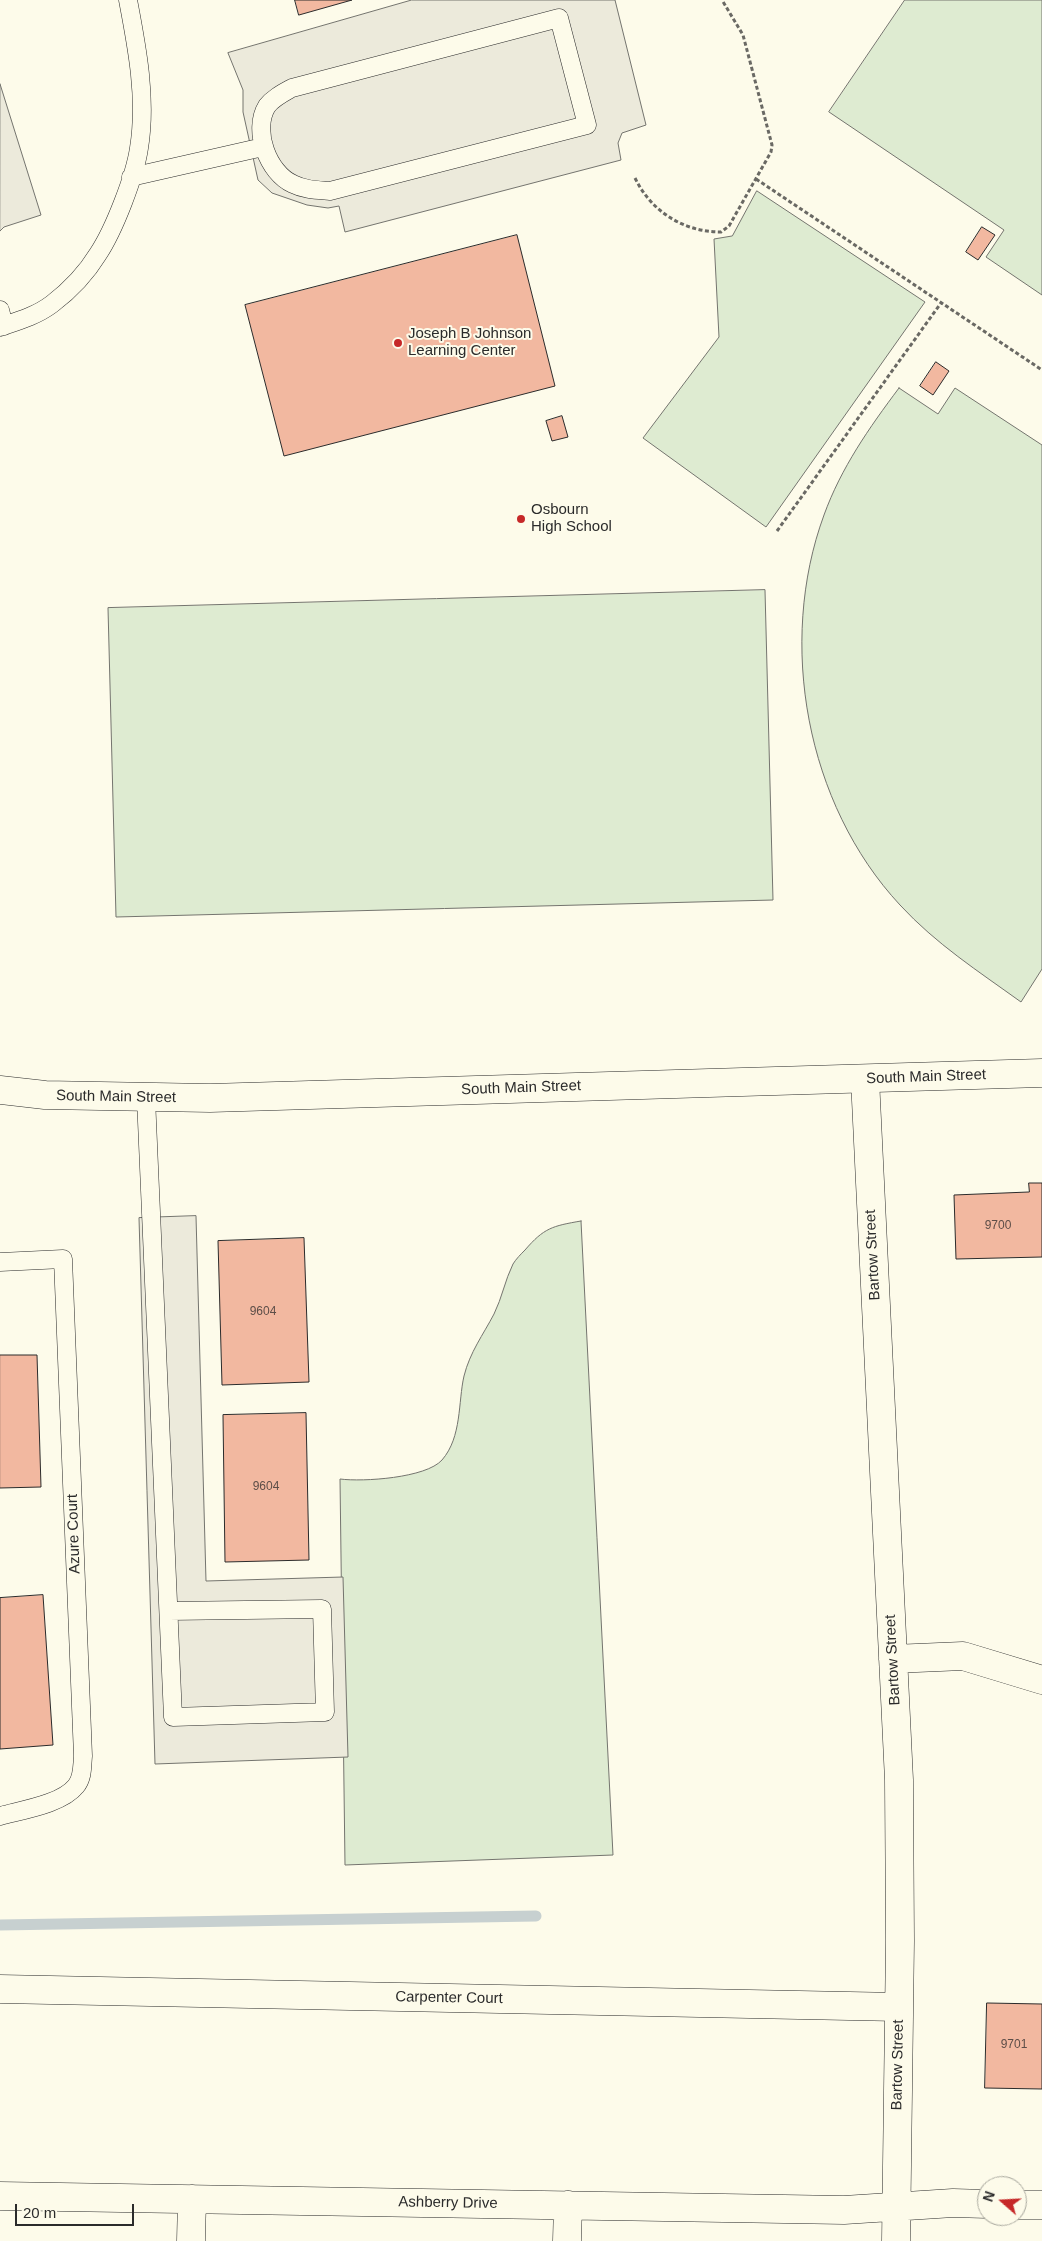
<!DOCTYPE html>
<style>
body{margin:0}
#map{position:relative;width:1042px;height:2241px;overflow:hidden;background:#fdfbea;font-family:Helvetica,sans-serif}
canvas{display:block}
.north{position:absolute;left:977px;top:2176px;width:50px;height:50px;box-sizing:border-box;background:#fdfbea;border:1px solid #a9a89e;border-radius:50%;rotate:289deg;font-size:14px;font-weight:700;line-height:20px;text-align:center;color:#2b2b2b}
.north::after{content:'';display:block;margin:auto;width:18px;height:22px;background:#c62828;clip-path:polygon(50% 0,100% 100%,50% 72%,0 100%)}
.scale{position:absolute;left:15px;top:2204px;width:119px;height:22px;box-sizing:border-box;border:2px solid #2b2b2b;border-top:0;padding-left:6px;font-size:15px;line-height:18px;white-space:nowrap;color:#2b2b2b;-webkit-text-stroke:4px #fdfbea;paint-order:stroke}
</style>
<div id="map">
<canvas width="1042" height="2241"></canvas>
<div class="north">N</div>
<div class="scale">20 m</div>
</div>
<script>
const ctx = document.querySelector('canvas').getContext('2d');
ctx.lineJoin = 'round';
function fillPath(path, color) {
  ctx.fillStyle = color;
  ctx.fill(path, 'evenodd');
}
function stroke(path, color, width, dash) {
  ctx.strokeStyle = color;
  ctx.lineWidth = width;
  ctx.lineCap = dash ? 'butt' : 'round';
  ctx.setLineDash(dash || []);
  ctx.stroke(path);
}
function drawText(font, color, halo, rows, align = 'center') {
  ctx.font = font + ' Helvetica,sans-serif';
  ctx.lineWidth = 4;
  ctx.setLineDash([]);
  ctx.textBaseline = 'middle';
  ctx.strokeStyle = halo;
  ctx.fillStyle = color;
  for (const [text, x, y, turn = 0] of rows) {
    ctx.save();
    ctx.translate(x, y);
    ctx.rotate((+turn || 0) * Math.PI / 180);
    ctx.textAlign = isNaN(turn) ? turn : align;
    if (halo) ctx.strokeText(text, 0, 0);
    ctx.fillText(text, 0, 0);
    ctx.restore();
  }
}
const green = new Path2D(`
 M905 0H1042V295L986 257 1004 230 829 112Z
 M757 191 925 302 766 527 643 438 719 337 714 239 732 236Z
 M899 388 938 414 955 388 1042 445V969L1021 1002C978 971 936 944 900 905 806 804 777 643 824 515 841 468 869 428 899 388Z
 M765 590 773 900 116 917 108 608Z
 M581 1221 613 1855 345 1865 340 1479C363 1482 426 1478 442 1460 462 1437 458 1402 464 1376 470 1352 483 1335 494 1314 502 1298 505 1280 513 1264 516 1259 521 1254 525 1250 544 1228 552 1226 581 1221Z`);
const parking = new Path2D(`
 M412 0H615L646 125 622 133 618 143 621 160 345 232 339 206 328 208 307 205 272 193 258 180 243 112V90L228 53Z
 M0 84 41 215 4 227 0 231Z
 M196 1216 206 1581 343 1577 348 1757 155 1764 139 1218Z`);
const stream = new Path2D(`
 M0 1925 536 1916`);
const building = new Path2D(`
 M295 0H352L299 15Z
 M982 227 995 235 978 260 966 252Z
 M517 235 555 386 284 456 245 305Z
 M936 362 949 371 933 395 920 386Z
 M562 416 568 437 552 441 546 421Z
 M1029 1183H1042V1257L956 1259 954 1195 1029 1192Z
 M304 1238 309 1382 222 1385 218 1241Z
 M0 1355H37L41 1487 0 1488Z
 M306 1413 309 1560 225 1562 223 1415Z
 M43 1595 53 1745 0 1749V1598Z
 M987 2003 1042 2004V2089L985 2088Z`);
const path = new Path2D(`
 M635 178C651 211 683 232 721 232L729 226 771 152 772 145 743 35 722 0
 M756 179 1042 370
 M777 531 941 303`);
const lane = new Path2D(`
 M559 18 587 125 330 191C317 190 305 190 293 184 268 173 252 130 267 106 273 98 283 93 292 88Z
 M131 177 263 147
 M0 310 4 326
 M0 327C18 321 36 316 52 304 69 291 87 272 98 254 114 230 135 176 139 148 147 99 137 47 128 0
 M146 1098 173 1717 325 1712 322 1609 169 1611
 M0 1262 63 1259 83 1756C82 1766 83 1778 76 1786 62 1804 22 1810 0 1816`);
const street = new Path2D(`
 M865 1079 899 1780 900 1941 896 2241
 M893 1659 963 1656 1042 1680
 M0 1989 899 2007
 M0 2196 844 2210 953 2203 987 2204
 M1017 2205H1042
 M191 2241 192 2199
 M567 2241 568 2205`);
const secondary = new Path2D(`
 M0 1090 45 1095 210 1098 1042 1073`);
const markers = [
 [398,343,5,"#c62828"],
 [521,519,5,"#c62828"]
];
const numberNames = [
 ["9700",998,1226],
 ["9604",263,1312],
 ["9604",266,1487],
 ["9701",1014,2045]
];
const poiNames = [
 ["Joseph B Johnson",408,334],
 ["Learning Center",408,351],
 ["Osbourn",531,510],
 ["High School",531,527]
];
const streetNames = [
 ["South Main Street",926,1077,-2],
 ["South Main Street",521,1088,-2],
 ["South Main Street",116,1097,1],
 ["Bartow Street",873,1255,-93],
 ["Azure Court",74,1534,-92],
 ["Bartow Street",893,1660,-93],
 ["Carpenter Court",449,1998,1],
 ["Bartow Street",898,2065,-89],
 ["Ashberry Drive",448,2203,1]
];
fillPath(green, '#deebd1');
stroke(green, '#74746e', 1);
fillPath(parking, '#eceadb');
stroke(parking, '#74746e', 1);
stroke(stream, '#c7d0d0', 11);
fillPath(building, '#f2b8a0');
stroke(building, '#2b2b2b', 1);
stroke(lane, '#2b2b2b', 19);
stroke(street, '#2b2b2b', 29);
stroke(secondary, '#2b2b2b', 29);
stroke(path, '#6a6964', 3, [4, 2.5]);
stroke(lane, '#fdfbea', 18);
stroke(street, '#fdfbea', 28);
stroke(secondary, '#fdfbea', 28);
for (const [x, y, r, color] of markers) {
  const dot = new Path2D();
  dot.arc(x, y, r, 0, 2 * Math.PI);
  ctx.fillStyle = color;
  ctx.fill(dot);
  stroke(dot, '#fdfbea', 2);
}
drawText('12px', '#5d4e48', null, numberNames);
drawText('15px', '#2b2b2b', '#fdfbea', poiNames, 'left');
drawText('15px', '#2b2b2b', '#fdfbea', streetNames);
</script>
